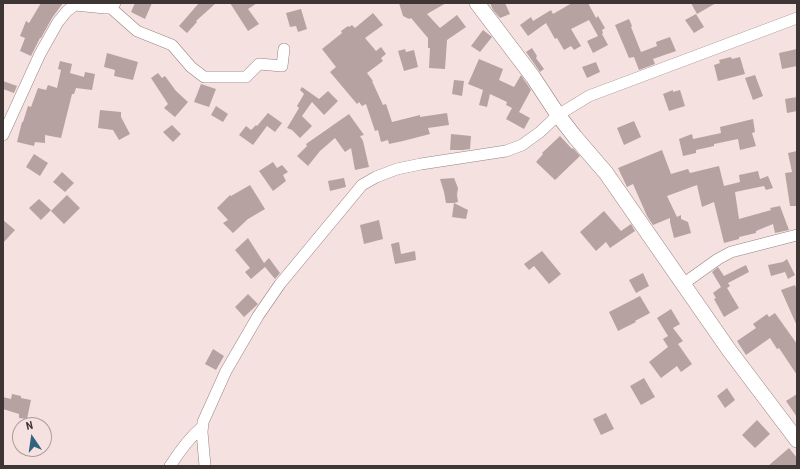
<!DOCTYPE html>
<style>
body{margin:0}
#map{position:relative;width:800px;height:469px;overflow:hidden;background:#f5e1df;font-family:"Roboto Condensed",sans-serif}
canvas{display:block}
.frame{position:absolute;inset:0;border:4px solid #3e3635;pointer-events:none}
.north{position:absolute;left:12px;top:417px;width:40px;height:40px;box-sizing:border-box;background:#f5e1df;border:1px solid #ac9d9b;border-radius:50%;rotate:347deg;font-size:11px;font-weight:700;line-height:16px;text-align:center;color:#3e3635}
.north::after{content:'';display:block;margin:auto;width:14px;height:18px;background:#306380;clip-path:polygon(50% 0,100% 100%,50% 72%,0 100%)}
</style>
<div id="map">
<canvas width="800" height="469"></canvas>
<div class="frame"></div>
<div class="north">N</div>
</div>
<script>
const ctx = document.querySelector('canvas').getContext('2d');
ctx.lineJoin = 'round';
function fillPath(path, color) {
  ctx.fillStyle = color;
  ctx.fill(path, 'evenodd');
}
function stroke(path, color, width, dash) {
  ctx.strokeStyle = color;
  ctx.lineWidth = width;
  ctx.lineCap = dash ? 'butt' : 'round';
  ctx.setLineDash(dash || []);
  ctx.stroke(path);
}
const building = new Path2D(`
 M41 3H63L52 18 41 38H40L31 56 20 51 25 38 20 36 26 21 29 23Z
 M135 3H152L145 19 131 12Z
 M199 3H216L196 21 197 22 187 33 179 26Z
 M230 3H257L248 9 259 24 248 31Z
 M399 3H446L427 14 440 28 457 15 466 27 447 40 445 69 429 68 430 48H428V38L411 18 409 19 403 16Z
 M490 3H505L510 14 500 18 493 10Z
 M572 3H588L596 18 598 16 605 28 602 30 603 33 602 34 608 45 593 53 587 41 598 36 589 20 571 29 581 46 574 50 571 46 564 50 557 38 555 39 546 23 528 36 520 25 531 17 533 21 551 10 553 14Z
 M691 3H716L697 14Z
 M301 9 307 29 298 32 296 26 290 27 286 13Z
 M373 13 383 25 365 38 376 51 381 47 386 54 381 58 383 61 367 73 373 81H372L383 105 386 104 392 122 420 115V117L447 113 449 125 428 128 430 134 403 141 389 144 388 140 381 142 378 130 375 131 366 104 362 106 359 102 357 104 330 72 336 67 322 49 342 33 341 31 348 26 349 27 352 25 355 28Z
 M696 14 704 27 694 33 685 20Z
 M629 19 632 26 631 27 641 52 657 46 656 42 670 37 676 51 653 59 655 64 639 70 634 57 629 58 615 25Z
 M483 30 492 37 480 52 471 46Z
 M532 48 537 56 536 58 544 69 540 72 526 52Z
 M405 49 406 52 414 50 418 67 404 71 398 51Z
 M797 49V66L782 69 779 53Z
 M107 53 138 62 133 80 114 76 115 70 104 67Z
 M731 57 732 59 740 57 745 74 718 81 714 65 720 63 719 60Z
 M479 59 503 69 499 80 514 87 521 75 531 90 519 112 530 118 524 129 506 119 512 108 506 105 507 102 490 94 487 107 479 105 483 90 468 84Z
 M60 61 72 64 70 73 84 77 85 72 95 74 92 90 76 88 74 94H72L61 138 45 135V143L35 142 34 146 17 142 22 122H23L28 106 31 107 38 88 46 90 48 85 57 88 61 70 58 69Z
 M596 62 600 72 587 78 582 67Z
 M158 73 162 78 165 76 176 91 188 102 175 117 164 108 168 104 151 78Z
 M755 75 763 96 753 100 745 78Z
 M454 80 464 81 462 96 452 94Z
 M3 81 17 86 14 93 3 89Z
 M201 84 216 89 209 107 194 102Z
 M302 87 319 99 328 91 338 101 324 115 312 102 302 116 312 126 300 138 292 130 287 128 299 108 297 106 304 94 300 90Z
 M673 90V92L680 90 685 106 669 111 663 94Z
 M797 97V111L787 113 785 99Z
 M216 106 228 114 223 122 211 115Z
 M100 110 121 112V117L130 134 119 140 113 130 98 128Z
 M268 113 282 123 275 132 267 126 253 145 239 135 246 126 251 130 256 125 257 126Z
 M349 114 364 135 360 136 363 141 369 167 355 170 351 148 345 152 335 138 320 151 308 166 297 156 307 146 306 144Z
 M753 119 755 132 752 133 756 146 740 150 738 139 714 144V146L696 150V153L683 156 679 139 692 134 693 139 721 133 720 127Z
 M634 121 641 137 624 145 617 128Z
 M172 125 181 134 173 142 163 132Z
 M451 134 471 136 470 149 463 150H450Z
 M560 136 572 149 573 148 580 156 555 180 536 162 543 154 542 153Z
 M662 150 671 174 688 169 690 173 719 166 724 186 740 182 739 175 758 171 760 179 768 176 773 188 766 190 764 186 735 192 739 219 771 210 770 208 780 206 789 230 775 233 773 224 756 231V233L739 237V239L724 243 714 202 702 207 697 185 667 196 677 217 681 215V219L688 222 691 233 674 238 670 222V218L653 225 647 216 633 184 627 187 618 168Z
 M797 151V206H790L785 173 792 172 788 153Z
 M34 154 48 163 40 176 26 167Z
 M273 162 277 168 282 165 288 172 283 175 286 181 273 191 259 171Z
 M62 172 74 183 65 192 53 182Z
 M344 178 346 187 330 191 328 181Z
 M454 178 458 188 457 195 458 202 454 203 468 210 466 219 452 217 454 203H446L444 192 440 179Z
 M250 185 265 209 248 219 233 233 223 223 228 220 217 208 230 195 231 196Z
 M67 195 80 208 64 224 51 211Z
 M39 199 51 210 41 220 29 208Z
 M604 211 621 231 631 224 635 231 610 248 606 242 596 251 580 232Z
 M3 220 15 230 3 243Z
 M379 220 383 239 364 244 360 225Z
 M248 238 264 263 269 258 280 273 275 279 265 267 251 279 245 272 250 268 235 250Z
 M399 242 401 254 415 251 416 260 395 264 391 244Z
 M542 251 561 274 549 284 534 266 529 270 524 264Z
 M787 259 795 275 788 279 785 272 771 276 768 265 783 262Z
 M746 265 749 272 728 283 730 286 727 288 739 308 724 317 714 299 716 298 713 293 721 287 712 272 718 267 724 276Z
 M643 273 649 286 636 293 629 280Z
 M795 285 797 290V326L781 290Z
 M248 294 258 304 244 317 235 307Z
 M640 296 650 313 635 321 636 322 618 331 609 312Z
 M671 309 680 324 673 328 683 341 678 344 692 364 681 372 677 366 661 378 649 362 668 347 663 339 668 336 657 318Z
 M775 313 797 344V375L779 348 777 349 770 338 746 355 737 341 756 328 753 324 767 314 769 317Z
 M213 349 224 356 216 370 205 364Z
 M644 378 655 397 641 405 630 386Z
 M727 388 735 400 725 408 717 396Z
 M12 394 21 396V398L31 400 27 419 19 418V414L3 409V397L11 399Z
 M797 394V417L786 401Z
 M606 413 614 429 601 435 593 419Z
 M757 420 770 434 755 448 742 435Z
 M789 448 797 458V466H768Z`);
const street = new Path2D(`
 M111 8 137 31 172 45 191 67 204 77H246L259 64 282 66 284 49
 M3 135 40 54 58 22 67 11 75 5 105 8H111L115 3
 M683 284 718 259 731 252 797 235
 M170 466C179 452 189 438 202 427
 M205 466 202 432 203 422 226 371 258 316 280 284 362 185 376 177 397 169 421 164 506 151 522 145 540 132 558 115 589 96 797 18`);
const secondary = new Path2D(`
 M477 3 533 77 558 115 575 137 606 173 729 350 797 440`);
fillPath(building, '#b6a3a1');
stroke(street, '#958380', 12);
stroke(secondary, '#958380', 16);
stroke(street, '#fff', 11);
stroke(secondary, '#fff', 15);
</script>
